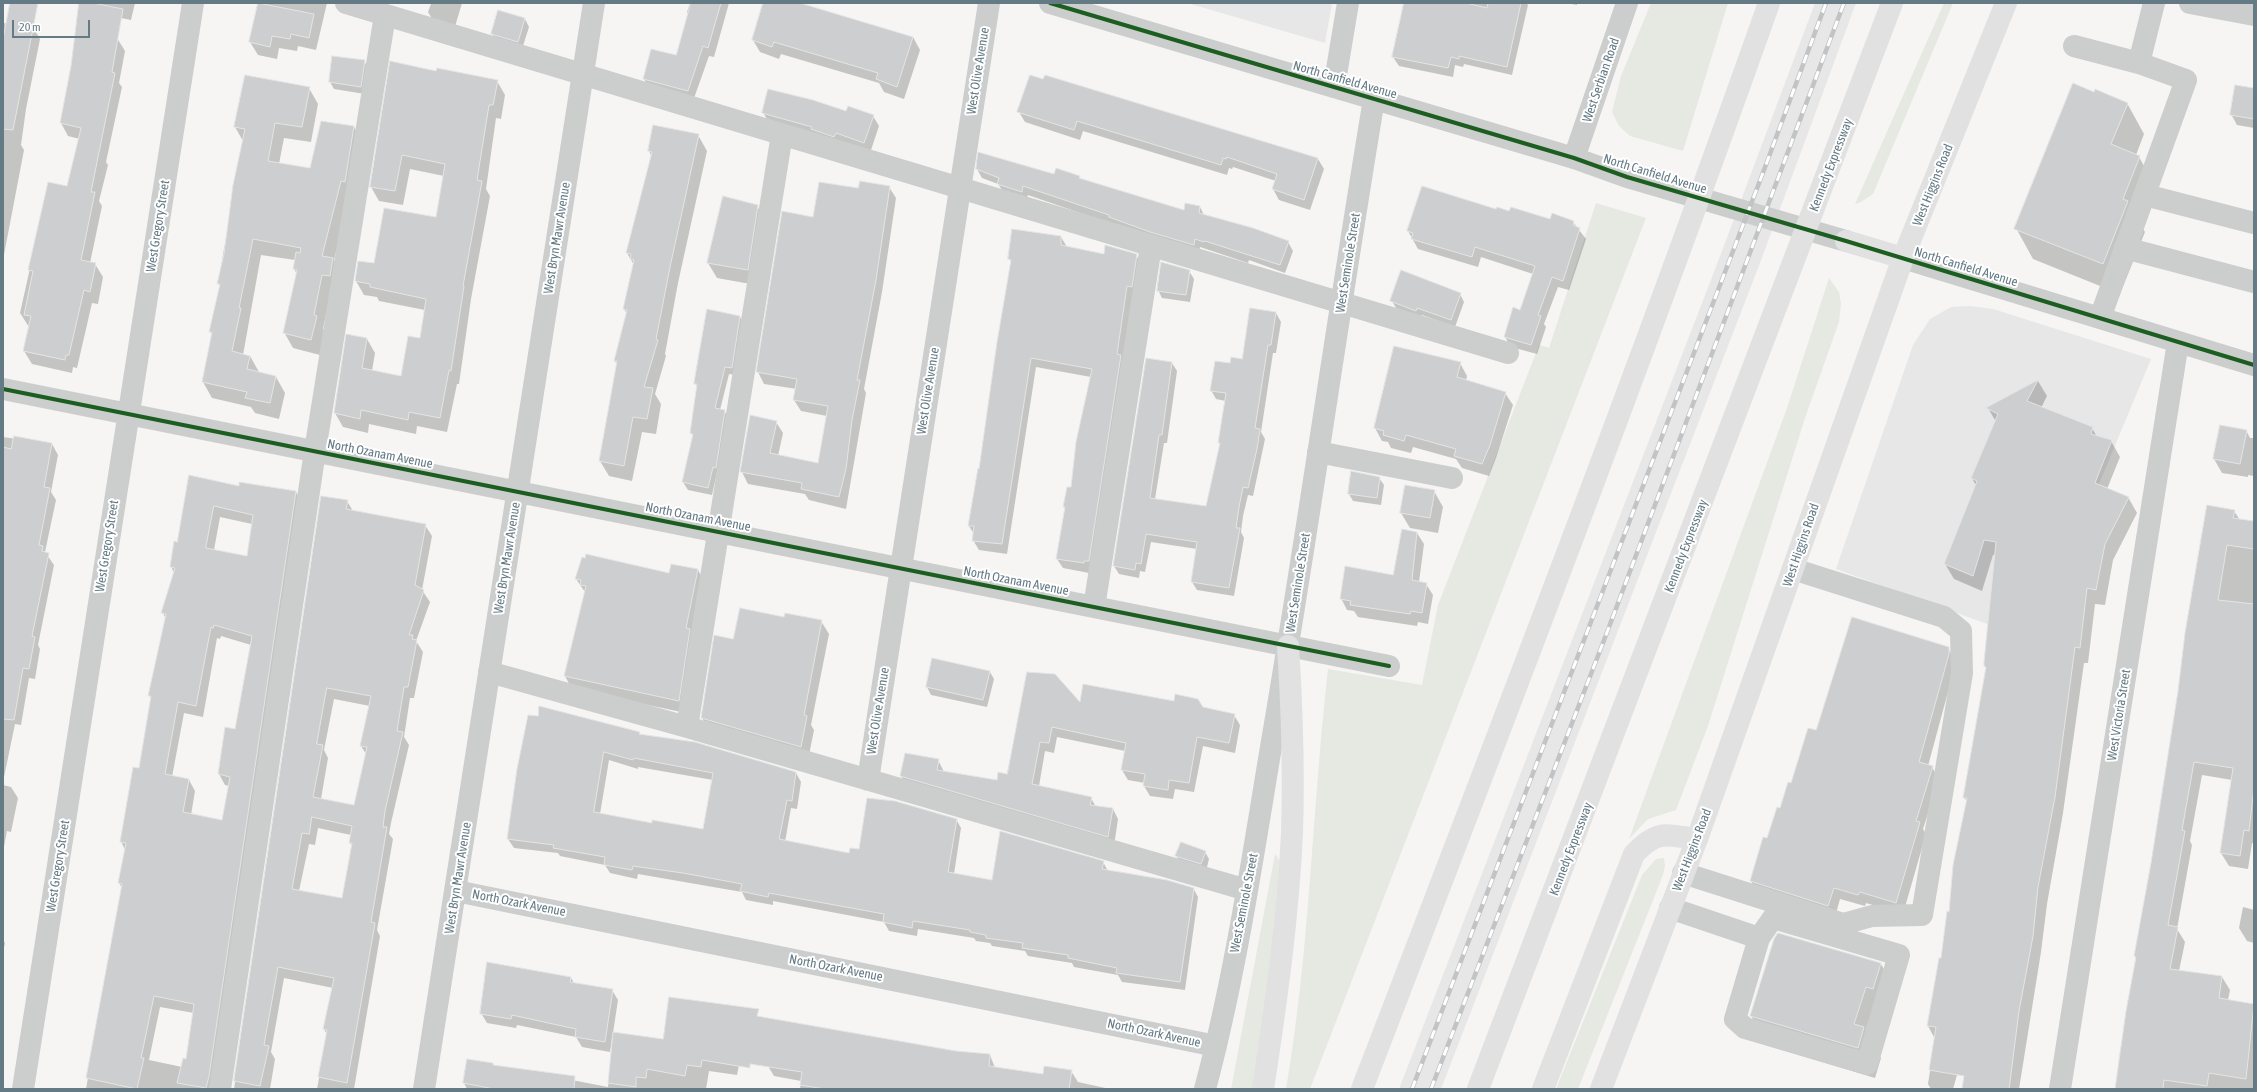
<!DOCTYPE html>
<style>
body{margin:0}
#map{position:relative;width:2257px;height:1092px;overflow:hidden;background:#f6f5f4;font-family:"Asap Condensed",sans-serif}
canvas{display:block}
.frame{position:absolute;inset:0;border:4px solid #647a85;pointer-events:none}
.scale{position:absolute;left:12px;top:20px;width:78px;height:18px;box-sizing:border-box;border:2px solid #647a85;border-top:0;padding-left:5px;font-size:12px;line-height:14px;white-space:nowrap;color:#647a85;-webkit-text-stroke:3px #fff;paint-order:stroke}
</style>
<div id="map">
<canvas width="2257" height="1092"></canvas>
<div class="frame"></div>
<div class="scale">20 m</div>
</div>
<script>
const ctx = document.querySelector('canvas').getContext('2d');
ctx.lineJoin = 'round';
function fillPath(path, color) {
  ctx.fillStyle = color;
  ctx.fill(path, 'evenodd');
}
function stroke(path, color, width, dash) {
  ctx.strokeStyle = color;
  ctx.lineWidth = width;
  ctx.lineCap = dash ? 'butt' : 'round';
  ctx.setLineDash(dash || []);
  ctx.stroke(path);
}
function drawText(font, color, halo, rows, align = 'center') {
  ctx.font = font + ' "Asap Condensed",sans-serif';
  ctx.lineWidth = 4;
  ctx.setLineDash([]);
  ctx.textBaseline = 'middle';
  ctx.strokeStyle = halo;
  ctx.fillStyle = color;
  for (const [text, x, y, turn = 0] of rows) {
    ctx.save();
    ctx.translate(x, y);
    ctx.rotate((+turn || 0) * Math.PI / 180);
    ctx.textAlign = isNaN(turn) ? turn : align;
    if (halo) ctx.strokeText(text, 0, 0);
    ctx.fillText(text, 0, 0);
    ctx.restore();
  }
}
const built = new Path2D(`
 M1187 3H1332L1325 43Z
 M1815 3H1856L1760 263 1441 1089H1399L1722 251Z
 M1970 306 1993 309 2151 359 2055 590 1990 625 1836 569 1913 345 1930 319 1951 307Z`);
const green = new Path2D(`
 M1651 3H1728L1683 151 1630 136 1619 126 1612 112 1621 76Z
 M1944 3H1953L1873 194 1861 202 1855 204Z
 M1596 203 1646 218 1310 1089H1286C1310 950 1312 809 1328 669L1422 685 1438 605 1539 345 1549 348Z
 M1829 278 1839 292 1841 304 1839 322 1806 415 1708 726 1676 810 1648 819 1629 839 1787 408Z
 M1275 854 1280 861 1267 1009 1253 1089H1231Z
 M1664 858 1665 866 1663 875 1578 1089H1556L1642 875 1656 859Z`);
const shadow = new Path2D(`
 M99 3H135L131 20 106 15Z
 M259 3H327L316 50 298 46 297 51 279 48 277 59 258 55 250 42Z
 M428 3H462L454 30 435 24 428 12 431 4Z
 M690 3H729L714 57 709 56 693 101 650 89 644 79 677 57 689 16 687 12Z
 M779 3H798L913 37 920 50 904 99 884 92 879 83 781 54 779 59 760 52 753 40Z
 M1404 3H1526L1528 5 1512 75 1464 64 1463 67 1455 65 1453 77 1399 66 1393 57Z
 M1567 3H1577V5Z
 M525 19 529 27 522 49 496 41 492 33Z
 M3 23 33 27 40 39 26 109 21 145 24 150 3 260Z
 M117 38 125 51 119 83 122 87 106 162 108 165 99 201 102 206 90 263 95 264 103 277 98 304 92 303 77 368 73 367 72 373 32 364 24 351 29 327 20 313 49 183 68 187 80 139 68 136 61 123 72 66Z
 M364 61 369 69 365 94 334 89 330 82Z
 M437 72 497 81 505 95 501 119 496 118 486 189 490 196 471 299 459 384H457L447 432 417 426 416 434 369 424 368 433 343 427 335 413 347 336 367 339 375 353 372 371 402 377 421 339 425 310 379 301 377 297 364 295 356 281 437 218 444 176 410 169 403 205 379 201 371 187Z
 M309 88 318 104 311 142 284 138 279 164 311 169 321 122 354 127 363 143 334 260 342 274 331 290 323 329 325 332 320 355 293 348 284 332 297 274 294 269 295 260 261 255 243 355 250 356 259 372 276 377 285 393 279 419 255 413 251 407 212 398 203 382 213 335 210 332 220 287 218 283 243 141 235 127Z
 M2254 90V128L2237 125 2231 114Z
 M2095 94 2127 103 2144 134 2136 155 2139 157 2156 187 2141 225 2145 232 2120 294 2033 259 2016 228Z
 M763 112H847L873 116 879 126 870 153 769 123Z
 M1019 112 1318 159 1324 169 1310 210 1279 200 1273 189 1276 181 1233 167 1232 169 1229 168 1227 175 1083 131 1080 140 1025 122Z
 M654 127 698 135 707 151 678 283 665 354 666 356 655 394 661 404 656 434 642 432 632 481 609 476 600 461 617 365 615 361 627 314 624 309 634 265 627 253 652 157 649 151Z
 M977 169 1079 177 1081 180 1184 212 1200 207 1204 215 1288 242 1293 251 1285 273 1249 260 1248 263 1200 247 1199 254 1028 195 1026 200 1004 193 998 184 982 178Z
 M889 187 896 198 882 292 864 389 866 393 846 509 809 500 805 494 748 484 742 472 776 422 783 433 778 456 818 464 827 416 801 411 794 400 797 389 764 384 758 372 814 218 859 190Z
 M757 206 766 222 756 285 717 278 708 263Z
 M1497 211 1551 220 1573 222 1586 239 1569 290 1558 287 1544 324 1546 327 1537 354 1511 347 1505 337 1521 311 1533 274 1481 257 1478 267 1418 249 1408 231Z
 M1061 237 1067 247 1105 255H1136L1142 265 1089 573 1063 568 1057 559 1066 510 1064 507 1072 489 1091 377 1036 367 1007 554 979 550 973 540 974 534 969 526 980 470 1012 263 1009 259Z
 M1189 271 1194 279 1190 302 1162 298 1158 290Z
 M1460 294 1464 302 1455 327 1422 315 1420 318 1396 308 1392 301Z
 M1276 313 1281 322 1276 353H1273L1261 432 1265 439 1253 496 1248 495 1243 516 1241 532 1244 538 1234 596 1197 590 1192 582 1197 549 1151 542 1145 572 1140 571 1139 578 1119 574 1114 566 1172 363 1177 371 1167 443H1164L1155 499 1207 507 1220 444 1226 401 1216 399 1211 390 1231 365 1243 360Z
 M740 317 744 324 736 375 729 374 720 410 724 411 729 418 712 495 688 490 683 482 693 437 691 433 697 387 695 383Z
 M1460 363 1467 376 1466 381 1505 393 1513 405 1496 458 1489 476 1462 468 1456 459 1413 447 1411 453 1391 448 1388 442 1382 441 1375 428Z
 M2038 381 2047 396 2041 408 2092 428 2097 437 2111 441 2120 457 2107 489 2128 497 2137 513 2113 560 2105 605 2095 604 2088 663H2084L2063 813 2047 904 2041 952 2019 1089H1973V1019L1953 1089H1931L1928 1084 1935 1039 1928 1026 1950 913 1967 802 1964 797 1987 669 1985 666 1996 555H1993L1982 591 1954 579 1945 564 1976 486 1972 478 1996 422 1988 408Z
 M2246 430 2250 438H2254V476L2248 475V477L2222 473 2214 459Z
 M3 437 52 444 58 455 51 492 56 500 45 552 54 565 38 645 40 649 35 679 29 678 21 725 15 724 3 782Z
 M190 476 239 487 296 492 302 504 215 1089H86L122 888 119 883 125 850 121 841 140 770 152 700 149 695 166 619 163 613 174 573 171 566 178 543ZM220 517 252 524 248 557 214 550ZM221 636 251 645 236 730 219 774 225 785 229 786 223 822 191 815 195 791 189 780 172 777 184 713 203 717 217 638 220 639ZM160 1007 194 1013 186 1060 182 1067 149 1060Z
 M1379 478 1384 485 1381 505 1353 501 1349 494Z
 M1434 491 1443 507 1438 533 1410 528 1401 513Z
 M322 497 347 501 353 511 425 525 432 536 422 590 430 602 416 641 423 652 414 698H410L404 737 409 745 391 823 389 834 393 839 377 930 380 936 354 1089H317L327 1035 324 1029 333 988 284 978 271 1052 275 1059 270 1089H234ZM334 699 370 706 361 746 366 754 355 806 321 799 328 758 324 750ZM318 828 351 835 350 843 353 847 343 900 299 891 309 844 315 845Z
 M2234 511 2240 520 2254 522V844L2252 843 2248 869 2229 866 2221 853 2232 780 2202 775 2190 841 2192 845 2177 929 2185 942 2179 971 2222 977 2230 990 2228 1000 2254 1005V1089H2116L2119 1058 2136 959 2135 956Z
 M1417 533 1424 544 1419 582 1426 584 1433 595 1428 624 1418 622 1417 626 1358 617 1354 611 1347 610 1341 598 1394 576Z
 M698 570 705 583 686 713 572 689 565 676 585 592 576 579 669 574Z
 M785 618 821 621 829 634 811 725 814 730 808 760 710 731 702 718 733 640Z
 M1948 648 1955 660V666L1928 766 1932 767 1939 779 1923 829 1926 834 1903 914 1866 903 1865 906 1840 899 1835 917 1757 893 1751 881 1780 809 1817 731Z
 M990 672 994 679 987 707 931 695 927 687Z
 M1028 673 1081 704 1202 708 1234 715 1240 725 1235 753 1203 746 1194 792 1175 789 1173 799 1150 796 1144 786 1145 783 1128 780 1122 770 1125 751 1057 737 1054 753 1045 751 1039 786 1091 798 1096 807 1113 809 1118 819 1114 846 907 786 901 776 938 760 944 772 997 781 1007 775Z
 M639 733 641 736 796 773 801 782 797 809 791 808 785 842 850 854 956 819 961 828 954 874 993 882 1103 862 1108 871 1193 888 1198 897 1185 990 1122 982 1118 975 1074 967 1072 963 1028 956 1025 951 992 946 990 943 976 941 974 938 918 929 917 936 889 931 884 922 773 901V905L746 900 742 892 638 874 637 879 610 873 605 865 560 856 558 853 514 848 508 839 518 769ZM609 760 638 769V767L713 780 704 830 653 824 600 814Z
 M3 785 11 787 18 798 11 832 7 831 3 852Z
 M1205 852 1209 859 1206 871 1181 863 1176 856Z
 M2243 907 2254 910V943L2247 941 2239 928Z
 M3 940 5 943 3 952Z
 M1881 964 1898 994 1874 1046 1881 1058 1875 1078 1769 1046 1751 1016Z
 M571 978 574 983 612 990 618 1000 613 1033 664 1040 748 1020 737 1075 709 1071 706 1089H467L464 1083 468 1060 608 1087 614 1038H612L610 1052 582 1047 576 1037 517 1025 516 1028 487 1023 481 1013Z
 M956 1052 990 1055 995 1068 1044 1075 1071 1071 1078 1082 1110 1089H800L801 1081 774 1076 768 1066Z`);
const building = new Path2D(`
 M10 3H38L13 130 3 129V40Z
 M79 3H93L123 9 112 72 115 73 91 192H95L81 260 96 263 90 292 84 290 69 355H66L65 360 23 351 31 316 24 315 33 271 28 270 48 182 67 186 81 128 60 123 71 66Z
 M258 3 314 14 309 38 291 34 290 39 272 36 270 47 249 42Z
 M691 3H721L708 48 703 46 688 91 643 79 651 49 676 55Z
 M763 3H800L913 37 897 87 876 79 878 73 774 42 772 47 752 40Z
 M1404 3H1466L1487 8 1488 3H1521L1507 67 1459 56V59L1451 57 1448 68 1392 57Z
 M498 10 525 18 518 42 491 34Z
 M332 56 365 60 361 87 329 82Z
 M390 61 436 71 437 68 498 80 493 105H489L477 180 482 181 463 286H464L451 371 449 370 440 418 409 412 408 420 361 410 360 419 334 413 346 334 367 338 362 368 401 376 408 336 420 338 426 299 370 287V284L355 281 358 261 374 263 384 208 436 217 445 164 402 155 395 191 370 187Z
 M245 75 310 87 302 127 275 123 268 161 310 168 321 121 354 126 345 182 341 181 322 256 333 258 330 276 322 275 314 315 317 316 311 340 283 333 297 270 293 269 296 252 300 253 301 248 253 239 239 308H241L232 351 250 356 247 369 276 376 270 403 245 398 247 392 202 382 212 332H209L220 284H217L224 254 233 185 245 129 234 127Z
 M1030 75 1043 79 1045 75 1318 158 1304 200 1272 189 1277 174 1227 157 1226 159 1223 158 1221 165 1077 121 1074 130 1017 112Z
 M2073 83 2094 92 2095 89 2128 103 2111 144 2140 156 2123 199 2128 201 2103 264 2014 229Z
 M2235 85 2254 88V119L2230 115Z
 M768 89 813 100 846 111 848 106 874 115 864 143 836 133 834 137 811 129 812 127 762 113Z
 M653 125 699 134 670 267 656 339 658 340 644 387 653 388 647 419 633 417 624 466 599 461 617 361H614L627 310 623 309 634 260 630 259 631 254 626 253 652 152 648 151Z
 M978 152 1054 174 1056 168 1080 176 1079 178 1184 210 1185 203 1200 206 1199 213 1253 228 1289 241 1280 265 1205 241 1204 242 1195 239 1194 245 1150 232 1109 217V215L1023 186 1022 192 997 184 999 178 976 169Z
 M860 181 890 186 876 280 857 380H860L852 420 846 469 839 497 801 489 802 483 740 472 750 415 777 421 770 453 818 463 828 406 793 400 797 379 756 372 782 211 813 217 819 182 858 188Z
 M1422 186 1496 209 1497 207 1509 211 1511 207 1550 219 1552 213 1574 221 1573 225 1580 228 1563 281 1552 277 1538 315 1541 316 1531 345 1504 337 1513 307 1520 310 1535 266 1475 247 1472 257 1411 239 1413 233 1407 231Z
 M723 196 758 205 748 270 707 263Z
 M1012 229 1061 236V245L1104 254 1105 245 1137 254 1132 287 1127 286 1117 354 1121 355 1089 561H1084V563L1056 559 1065 507H1063L1067 487H1071L1076 442 1092 369 1031 358 1002 544 972 541 974 526H968L978 468 979 469 997 342 1011 260 1008 259Z
 M1161 262 1190 270 1186 295 1157 291Z
 M1401 270 1461 293 1451 320 1417 308 1416 311 1390 301Z
 M1250 308 1276 312 1271 345H1268L1255 428 1260 429 1257 449 1248 488 1243 487 1239 507 1236 528H1240L1229 588 1191 582 1197 542 1146 534 1141 564 1136 563 1135 570 1113 566 1146 358 1172 362 1162 435H1159L1150 498 1206 506 1220 443H1218L1226 393 1210 391 1215 361 1230 363 1231 357 1242 359Z
 M707 309 740 316 732 368 725 367 715 408 725 410 716 468 713 467 708 488 682 482 693 434 690 433 697 384H694Z
 M1394 346 1461 362 1457 377 1506 392 1490 445 1482 464 1454 456 1456 449 1406 435 1404 441 1383 435 1384 431 1374 428Z
 M2038 380 2027 401 2093 427 2091 434 2112 440 2095 483 2129 497 2105 544 2096 590 2087 588 2080 648 2075 647 2055 797 2038 887 2033 936 2019 1011 2009 1089H1962L1964 1076 1929 1070 1936 1027 1927 1026 1939 958H1941L1947 911 1949 912 1953 865 1967 798H1963L1986 667 1984 666V662L1996 542 1984 540 1973 576 1944 564 1977 481 1971 478 1998 414 1986 408Z
 M2220 425 2247 430 2240 464 2213 459Z
 M14 436 52 443 44 487 50 488 39 545 43 546 42 551 49 553 32 636 35 637 29 669 23 668 14 720 3 719V447L11 449Z
 M1351 471 1380 477 1377 498 1348 494Z
 M189 475 239 486V482L296 491 209 1076 206 1088 177 1083 183 1058 186 1059 194 1004 154 996 141 1058H144L137 1089 86 1078 122 884 118 883 126 843 120 842 133 767 139 768 151 696H148L166 614 161 613 175 568 170 567 174 541 177 542ZM214 506 253 515 247 556 206 548ZM214 625 252 636 235 729 225 727 218 774 230 777 222 820 183 812 189 779 165 774 178 702 196 706 211 627 213 628Z
 M1405 485 1435 490 1430 518 1400 513Z
 M321 496 348 500 346 509 426 524 415 585 424 590 409 635H413L412 639 417 640 408 687H404L397 731 403 732 385 811 383 827H387L371 922 375 923 347 1083 318 1077 327 1030 323 1029 334 978 278 967 264 1045 269 1046 260 1086 234 1081ZM327 688 371 696 360 746 367 747 354 805 313 797 323 745 317 744ZM312 817 352 826 349 843H352L342 898 292 889 302 833 309 834Z
 M2207 505 2235 510 2233 518 2254 521V549L2227 545 2218 600 2254 604V788L2249 831 2244 830 2240 856 2220 853 2233 768 2194 762 2182 830 2185 831 2168 925 2178 927 2170 969 2222 976 2219 998 2254 1004 2246 1079 2209 1073 2207 1086 2164 1080 2163 1089H2115L2126 1011 2136 957 2134 956 2151 863 2178 691 2185 633Z
 M1402 529 1417 532 1412 580 1427 583 1422 613 1411 611 1410 614 1350 605 1351 601 1340 599 1345 566 1393 575Z
 M586 554 669 573 671 564 698 569 686 628 690 629 679 701 564 676 586 586 580 585 581 580 575 579 582 557 585 558Z
 M740 608 784 617 785 613 822 620 804 715 807 716 801 747 701 718 714 635 733 639Z
 M1852 617 1949 647V654L1919 762 1933 766 1916 821 1920 822 1896 903 1860 892 1858 895 1834 888 1828 906 1750 881 1763 837 1767 838 1777 807 1780 808 1788 782 1791 783 1808 728 1816 730Z
 M932 658 990 671 983 700 926 687Z
 M1027 672 1055 674 1080 702 1083 684 1174 701 1175 694 1198 699 1203 707 1235 714 1229 743 1197 737 1189 783 1169 780 1168 790 1143 786 1145 774 1121 770 1126 743 1052 727 1049 743 1040 742 1032 784 1092 797 1090 805 1113 808 1108 837 900 776 905 753 939 759 937 770 997 780 998 772 1007 774Z
 M539 706 640 732 639 734 695 742 796 772 792 801 787 800 779 839 849 853 850 848 859 849 867 798 895 801 957 819 948 872 992 880 1000 831 1104 861 1102 869 1167 880 1194 888 1180 982 1116 973 1117 968 1068 958V955L1022 948 1023 943 986 938V935L970 932V930L913 921 912 928 883 922 884 914 769 893 768 897 740 891 742 884 683 873 633 866 632 870 604 865 605 857 553 848 554 845 507 839 517 769 528 715 538 716ZM604 752 633 760 634 758 713 773 703 829 652 820V823L594 812Z
 M1181 842 1206 851 1201 864 1175 856Z
 M1778 933 1881 963 1873 989 1866 987 1854 1024 1864 1027 1858 1048 1750 1016 1774 939Z
 M487 962 571 977 570 982 613 989 605 1042 575 1037 576 1029 512 1015 511 1019 480 1014Z
 M669 997 759 1009 757 1016 956 1051 990 1054 989 1066 1043 1074 1044 1066 1072 1070 1069 1089H825L800 1085 802 1072 750 1064V1068L702 1060 701 1067 687 1065 685 1076 647 1069 646 1078 636 1077V1087L608 1083 613 1032 663 1039Z
 M467 1059 493 1063V1065L575 1076 574 1089H494L463 1083Z`);
const minor = new Path2D(`
 M346 3 1508 353
 M1050 3 1574 158 1627 177 1846 241
 M2190 3 2254 15
 M2074 46 2139 63
 M1334 87 1348 3
 M1574 158 1627 3
 M2145 195 2254 223
 M2125 248 2254 282
 M1903 258 2254 365
 M2100 318 2186 80 2139 63 2154 3
 M3 389 1389 666
 M1318 452 1452 478
 M1094 607 1151 246
 M489 672 687 727 1247 890
 M687 727 782 134
 M868 780 989 3
 M1683 873 1843 924 1872 916 1922 915 1962 673 1961 631 1944 617 1793 569
 M456 891 1216 1046
 M1670 908 1759 938 1735 1019 1745 1028 1867 1064 1899 955 1773 918 1759 938
 M23 1089 193 3
 M220 1089 315 451 385 15
 M424 1089 594 3
 M1205 1089C1235 977 1252 861 1271 747 1308 531 1338 315 1374 99
 M2060 1089 2178 342`);
const major = new Path2D(`
 M1846 241 1903 258
 M1601 1089 1697 839 1903 258 2006 3`);
const highway = new Path2D(`
 M1263 1089C1276 1004 1288 919 1292 833 1294 771 1292 708 1288 646
 M1362 1089C1501 728 1640 367 1769 3
 M1478 1089 1892 3
 M1543 1089 1634 854C1658 829 1665 835 1697 839`);
const rail = new Path2D(`
 M1412 1089 1761 178 1826 3
 M1431 1089 1606 635 1844 3`);
const cycleway = new Path2D(`
 M1050 3 1574 158 1627 177 1846 241 2254 365
 M3 389 1389 666`);
const streetNames = [
 ["West Olive Avenue",978,71,-81],
 ["North Canfield Avenue",1345,80,16],
 ["West Serbian Road",1601,80,-71],
 ["Kennedy Expressway",1831,165,-69],
 ["North Canfield Avenue",1655,174,17],
 ["West Higgins Road",1933,185,-68],
 ["West Gregory Street",158,226,-81],
 ["West Bryn Mawr Avenue",557,238,-81],
 ["West Seminole Street",1348,263,-81],
 ["North Canfield Avenue",1966,267,17],
 ["West Olive Avenue",928,391,-81],
 ["North Ozanam Avenue",380,454,11],
 ["North Ozanam Avenue",698,517,11],
 ["West Higgins Road",1801,545,-71],
 ["West Gregory Street",107,546,-81],
 ["Kennedy Expressway",1686,546,-69],
 ["West Bryn Mawr Avenue",507,558,-81],
 ["North Ozanam Avenue",1016,581,11],
 ["West Seminole Street",1298,583,-81],
 ["West Olive Avenue",878,711,-81],
 ["West Victoria Street",2119,715,-81],
 ["Kennedy Expressway",1571,849,-69],
 ["West Higgins Road",1692,850,-69],
 ["West Gregory Street",58,866,-81],
 ["West Bryn Mawr Avenue",458,878,-81],
 ["North Ozark Avenue",519,903,11],
 ["West Seminole Street",1244,903,-79],
 ["North Ozark Avenue",836,968,11],
 ["North Ozark Avenue",1154,1033,12]
];
fillPath(built, '#e6e7e6');
fillPath(green, '#e6e8e2');
fillPath(shadow, '#0003');
fillPath(building, '#cdcecf');
stroke(building, '#e5e4e4', 1);
stroke(minor, '#cccdcd', 22);
stroke(major, '#e0e1e0', 22);
stroke(highway, '#e0e1e0', 22);
stroke(rail, '#c1c3c4', 4.5);
stroke(rail, '#fff', 3, [9]);
stroke(cycleway, '#1b5e20', 4);
drawText('13px', '#647a85', '#fff', streetNames);
</script>
